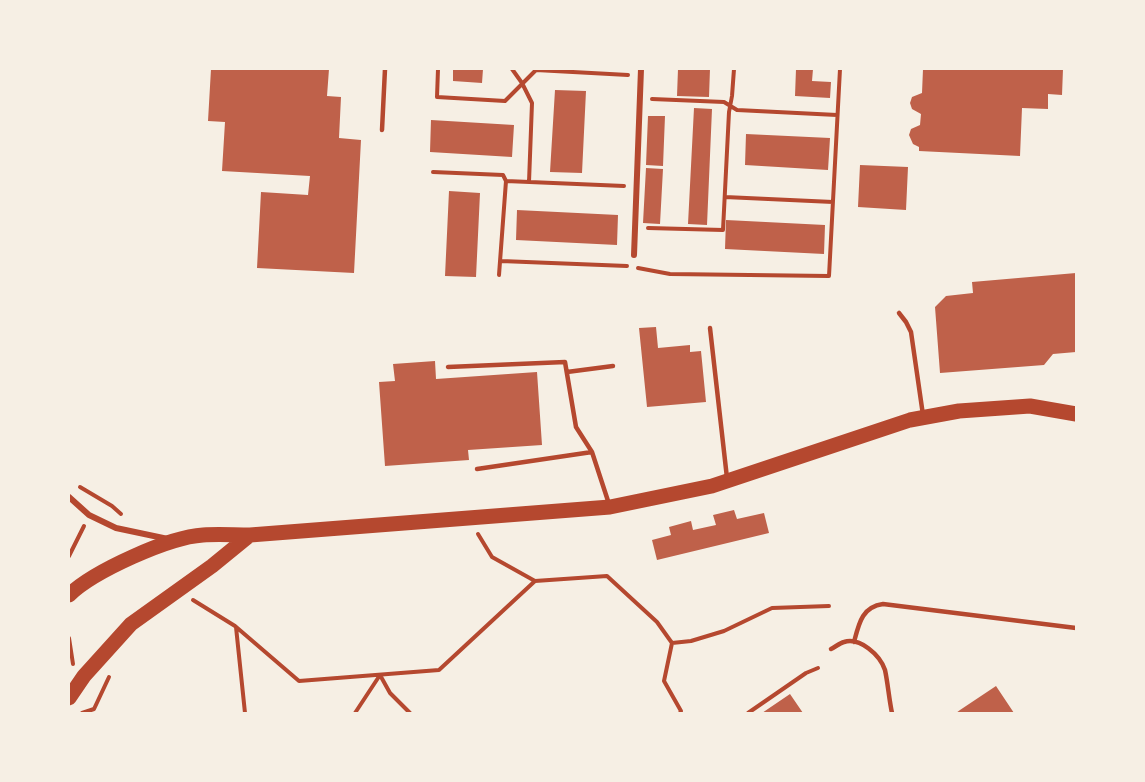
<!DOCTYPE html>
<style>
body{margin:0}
#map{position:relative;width:1145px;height:782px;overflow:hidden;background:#f6efe4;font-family:"Sofia Sans Condensed",sans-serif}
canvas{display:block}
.frame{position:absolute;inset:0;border:70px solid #f6efe4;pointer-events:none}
</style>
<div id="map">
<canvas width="1145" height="782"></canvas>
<div class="frame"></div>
</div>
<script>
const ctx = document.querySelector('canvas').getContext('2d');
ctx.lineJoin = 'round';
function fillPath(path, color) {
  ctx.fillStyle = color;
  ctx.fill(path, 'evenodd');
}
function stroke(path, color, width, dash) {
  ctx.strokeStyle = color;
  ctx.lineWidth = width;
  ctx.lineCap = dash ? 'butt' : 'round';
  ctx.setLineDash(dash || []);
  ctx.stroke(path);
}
const building = new Path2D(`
 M211 69H329L327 96 341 97 339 138 361 140 354 273 257 268 261 192 308 195 310 176 222 171 225 122 208 121Z
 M453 69H483L482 83 453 81Z
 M678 69H710L709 97 677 96Z
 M796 69H813L812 81 831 82 830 98 795 96Z
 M923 69H1063L1062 95 1048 94V109L1022 108 1020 156 919 151V147L913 144 909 135 911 129 920 125 921 114 912 109 910 103 912 97 922 93Z
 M555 90 586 91 582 173 550 172Z
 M694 108 712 109 707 225 688 224Z
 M648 116H665L663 166 646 165Z
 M431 120 514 125 512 157 430 152Z
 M746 134 830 138 828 170 745 165Z
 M860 165 908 167 906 210 858 207Z
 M646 168 663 169 660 224 643 223Z
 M449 191 480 193 476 277 445 276Z
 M517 210 618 215 617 245 516 240Z
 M726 220 825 225 824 254 725 249Z
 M1076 273V352L1053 354 1044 365 940 373 935 307 946 296 973 293 972 282Z
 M656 327 658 348 690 345V352L701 351 706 402 647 407 639 328Z
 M435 361 436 379 537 372 542 445 468 450 469 460 385 466 379 382 395 381 393 364Z
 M734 510 737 519 764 513 769 533 657 560 652 540 671 535 669 527 691 521 693 530 716 525 713 515Z
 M996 686 1014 713H956L960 710Z
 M790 694 803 713H762Z`);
const path = new Path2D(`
 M438 69 437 97 505 101 536 70 628 75
 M512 69 522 83 532 103 529 182
 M652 99 724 102 737 110 837 115
 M433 172 503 175 506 181
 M725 197 833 202
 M648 228 723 230 729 112 732 96 734 69
 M501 261 627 266
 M638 268 670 274 829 276 840 69
 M499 275 506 181 624 186
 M80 487 112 506 121 514
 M478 534 492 557 535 581
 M69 556 84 526
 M193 600 235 626 299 681 439 670 535 581 607 576 657 622 672 643 664 681 681 711 680 713
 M236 627 245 713
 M69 638 73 664
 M672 643 691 641 724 631 772 608 829 606
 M82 713 94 709 109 677
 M355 713 380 675 390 693 410 713
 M748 713 806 673 818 668`);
const service = new Path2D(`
 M382 130 385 69
 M899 313 906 322 911 332 923 415
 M710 328 727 478
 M448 367 565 362 576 427 592 452 609 504
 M567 372 613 366
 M477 469 592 452
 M854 642C859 623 862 607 883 604L1076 628
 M831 649C835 647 840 643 844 642 860 637 880 655 885 670 888 684 889 699 892 713`);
const minor = new Path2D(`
 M634 255 641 69
 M69 497 89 515 116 528 168 539`);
const primary = new Path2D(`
 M69 595C94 571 169 537 203 535 218 534 234 535 250 535L610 507 712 486 910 420 959 411 1030 406 1076 414
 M69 698 84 676 131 624 212 566 250 535`);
fillPath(building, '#bf614a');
stroke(path, '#b5482f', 4);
stroke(service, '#b5482f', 4.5);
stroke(minor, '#b5482f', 6);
stroke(primary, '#b5482f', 15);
</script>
